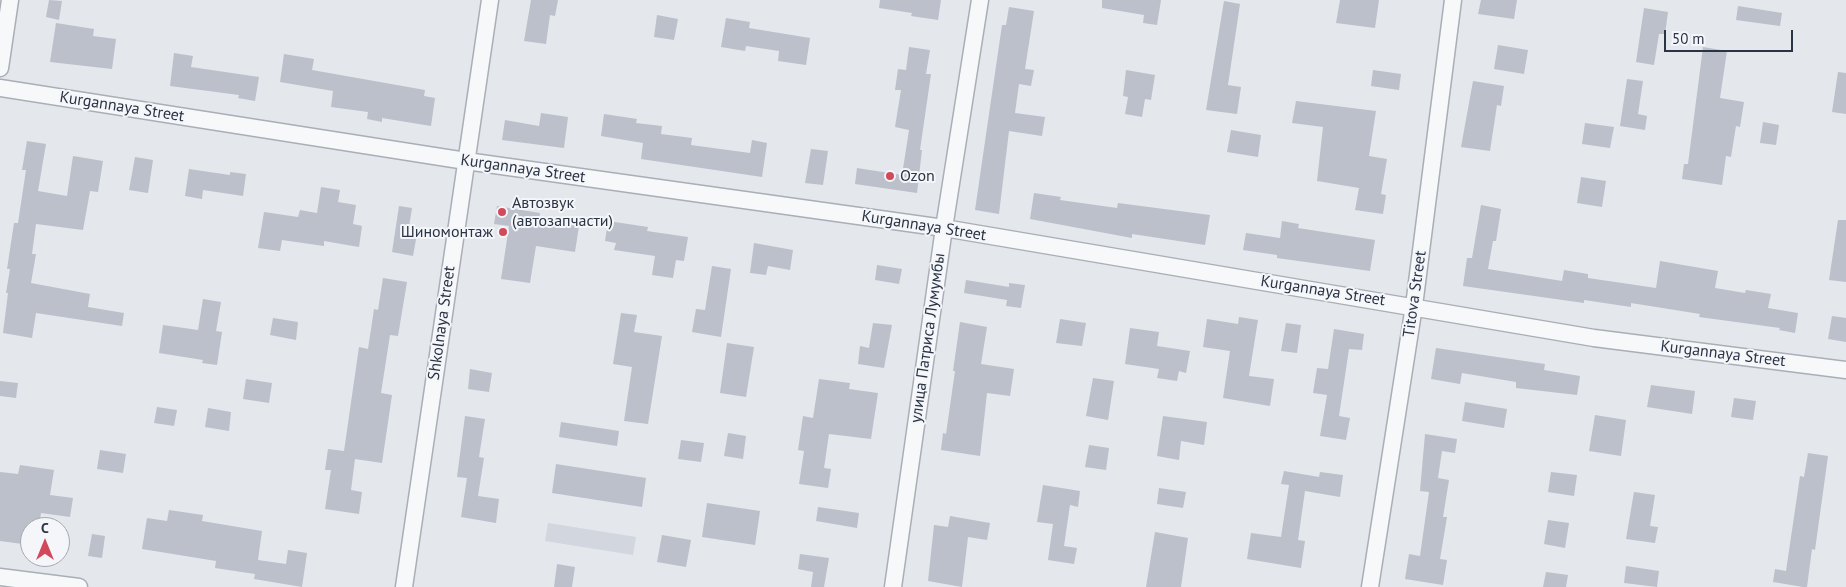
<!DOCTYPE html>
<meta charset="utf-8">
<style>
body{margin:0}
#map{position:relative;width:1846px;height:587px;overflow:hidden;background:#e4e7ec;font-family:"PT Sans",sans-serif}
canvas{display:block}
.north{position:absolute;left:20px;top:517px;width:50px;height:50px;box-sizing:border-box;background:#f4f6f9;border:1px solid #a4a8b1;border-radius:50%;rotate:0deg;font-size:14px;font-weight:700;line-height:20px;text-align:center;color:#2b3445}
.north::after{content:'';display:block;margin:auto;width:18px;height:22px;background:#d1495b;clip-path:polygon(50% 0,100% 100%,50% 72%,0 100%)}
.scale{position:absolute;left:1664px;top:30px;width:129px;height:22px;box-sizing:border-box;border:2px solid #2b3445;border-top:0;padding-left:6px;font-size:15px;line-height:18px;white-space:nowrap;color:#2b3445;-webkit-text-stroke:4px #f4f6f9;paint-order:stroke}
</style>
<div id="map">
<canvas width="1846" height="587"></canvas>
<div class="north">С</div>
<div class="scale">50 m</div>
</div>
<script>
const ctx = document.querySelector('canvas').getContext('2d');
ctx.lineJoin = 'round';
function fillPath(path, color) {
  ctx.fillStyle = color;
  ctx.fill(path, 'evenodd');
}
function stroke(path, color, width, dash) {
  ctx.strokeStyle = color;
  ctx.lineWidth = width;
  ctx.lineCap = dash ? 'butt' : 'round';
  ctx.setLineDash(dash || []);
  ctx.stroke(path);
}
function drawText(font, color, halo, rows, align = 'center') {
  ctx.font = font + ' "PT Sans",sans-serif';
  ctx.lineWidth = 4;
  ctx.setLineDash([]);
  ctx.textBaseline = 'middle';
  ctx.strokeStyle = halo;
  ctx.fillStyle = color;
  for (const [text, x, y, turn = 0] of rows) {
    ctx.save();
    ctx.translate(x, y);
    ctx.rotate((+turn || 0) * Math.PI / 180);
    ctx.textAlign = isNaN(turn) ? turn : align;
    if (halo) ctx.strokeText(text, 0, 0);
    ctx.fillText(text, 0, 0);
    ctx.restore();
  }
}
const built = new Path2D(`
 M548 523 636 537 633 555 545 541Z`);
const building = new Path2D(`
 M49 0 62 1 59 20 46 17Z
 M531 0H558L555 16 550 15 546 44 524 41Z
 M880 0H941L938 20 911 16 912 13 879 8Z
 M1102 0H1161L1157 25 1143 23 1144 15 1102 8Z
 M1340 0H1379L1375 28 1336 23Z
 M1481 0H1517L1514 19 1478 14Z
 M1224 1 1240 4 1228 85 1241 87 1237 114 1206 110Z
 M1738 6 1782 13 1780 26 1736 20Z
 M1009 7 1034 11 1025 69 1034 70 1031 86 1019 84 1015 113 1045 117 1042 136 1009 131 999 214 975 210 1002 25H1006Z
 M1644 8 1668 12 1665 34H1659L1654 65 1636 62Z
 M657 15 678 19 674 40 654 37Z
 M726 18 750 22 749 28 810 38 806 65 778 61 779 51 746 46 745 51 721 47Z
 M56 23 94 29 93 36 116 39 112 69 50 62Z
 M1498 45 1528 50 1524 74 1494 69Z
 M909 47 930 50 926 74H931L920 150H922L917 193 855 184 857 168 902 175 909 130 895 127 901 90H895L898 69 906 70Z
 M1703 47 1727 51 1720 98 1744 102 1740 127 1736 126 1731 157 1726 156 1722 185 1682 179 1684 164H1688Z
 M174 53 193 56 191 67 259 77 255 101 238 98 239 95 170 86Z
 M284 54 314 59 312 70 425 90 424 96 435 98 431 126 382 118V122L367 119 368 112 331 107 333 91 280 82Z
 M1126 70 1155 75 1151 100 1145 99 1142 117 1125 114 1128 97 1123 96Z
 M1373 70 1401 74 1399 90 1371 86Z
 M1838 72 1846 73V114L1832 112Z
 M1627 79 1643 81 1638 114 1647 116 1645 130 1620 126Z
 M1473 81 1504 86 1501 106 1497 105 1490 151 1461 147Z
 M1296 101 1376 111 1369 156 1387 159 1381 194 1386 195 1383 214 1355 210 1359 188 1317 181 1323 127 1292 123Z
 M541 113 568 117 564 148 502 140 505 120 539 126Z
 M604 114 637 119 636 123 662 126 661 134 692 138 691 145 750 153 752 140 767 143 762 177 641 159 643 143 601 136Z
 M1763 122 1779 125 1776 145 1760 143Z
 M1585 123 1614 127 1610 148 1582 144Z
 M1231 130 1261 135 1258 157 1227 152Z
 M27 141 46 144 38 191 67 196 73 156 103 161 98 192 90 191 83 230 36 224 32 254H36L31 283 90 294 88 307 124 313 122 326 36 313 32 338 3 333 8 293H6L10 269H7L14 223H18L26 170H22Z
 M811 149 828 151 823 185 805 183Z
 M135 157 153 160 148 193 129 190Z
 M189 169 230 175V172L246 174 243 196 203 190 202 199 185 196Z
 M1581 177 1606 181 1602 207 1577 203Z
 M321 187 340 190 338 202 356 205 353 224 362 226 359 247 324 241V246L282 240 280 251 258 248 264 212 298 217 300 210 317 213Z
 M1034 193 1061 197 1060 200 1117 208 1118 203 1210 215 1205 245 1132 234V238L1030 219Z
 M1481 205 1501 209 1496 241H1493L1488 269 1562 281 1564 270 1588 274V278L1656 288 1660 261 1718 271 1715 288 1745 293 1746 290 1771 294 1768 308 1798 313 1795 333 1779 330 1780 328 1699 317 1700 314 1631 303V307L1584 300V303L1463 286 1467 258H1472Z
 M399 206 412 208 408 233 417 234 413 256 392 252Z
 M497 206 540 213 539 219 579 226 575 252 536 246 530 283 501 279 509 226 494 224Z
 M1838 220H1846V282L1829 280Z
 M608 221 648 227 647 231 688 237 684 261 676 260 673 278 652 275 655 256 614 250 616 243 605 241Z
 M1282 221 1299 224 1298 228 1375 240 1370 271 1277 258V255L1243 250 1246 233 1280 238Z
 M754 243 793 250 790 270 768 266 766 275 750 273Z
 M877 265 902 269 899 284 875 280Z
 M712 266 731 269 721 337 692 332 696 309 705 310Z
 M383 278 407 282 398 336 390 335 381 393 392 395 382 463 355 459 351 490 362 492 359 514 325 509 331 470H325L328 449 344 451 359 347 368 349 374 309 378 310Z
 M966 280 1009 287V283L1025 285 1021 308 1006 306 1007 300 964 293Z
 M203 299 221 302 216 331 222 332 217 365 202 363 203 360 159 353 163 325 198 330Z
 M621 313 637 315 634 332 662 336 648 424 624 421 632 367 613 364Z
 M1832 316 1846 318V342L1828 339Z
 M1239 317 1258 320 1249 376 1274 379 1270 406 1223 398 1230 351 1203 347 1207 319 1238 324Z
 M273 318 298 322 296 340 270 335Z
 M1060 319 1086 323 1082 346 1056 343Z
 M960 322 987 327 981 364 1014 369 1010 396 987 393 980 456 941 450 943 433 946 434 955 371H953Z
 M873 323 892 325 884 368 858 364 860 346 869 348Z
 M1286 323 1301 325 1297 353 1281 351Z
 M1130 328 1159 332 1157 346 1190 351 1186 373 1179 371 1177 381 1157 378 1159 369 1125 364Z
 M1334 329 1364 334 1362 350 1349 349 1339 416 1350 418 1346 440 1320 436 1327 395 1313 393 1317 368 1328 369Z
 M727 343 754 347 746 397 720 393Z
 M1436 348 1545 364 1544 370 1580 376 1577 395 1516 388V382L1462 373 1460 384 1431 379Z
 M470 369 492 373 489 392 468 389Z
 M1093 378 1114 381 1108 420 1086 416Z
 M246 379 272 383 269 403 243 399Z
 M819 379 850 383 849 389 878 393 871 439 829 434 824 468 831 469 828 488 799 484 804 451 798 450 803 416 813 418Z
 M0 381 18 383 16 398 0 396Z
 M1651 385 1695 391 1692 414 1647 407Z
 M1734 398 1756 401 1753 420 1731 417Z
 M1465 402 1507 409 1504 428 1462 421Z
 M157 407 177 410 174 426 154 423Z
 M208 408 231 412 229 431 205 427Z
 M1595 415 1626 420 1621 456 1589 451Z
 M465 416 485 419 479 457 484 458 478 496 499 499 496 523 461 517 467 478 457 477Z
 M1163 416 1207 422 1204 445 1181 441 1179 460 1157 456Z
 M561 422 619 431 617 446 559 437Z
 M728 433 746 436 743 459 724 456Z
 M1425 434 1457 439 1455 453 1442 451 1438 478 1449 480 1443 517H1447L1440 559 1447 560 1443 585 1405 579 1409 554 1420 556 1429 492 1420 491Z
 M681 440 704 443 701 462 678 459Z
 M1089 445 1109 448 1106 470 1085 467Z
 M100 450 126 454 123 473 97 469Z
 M1808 453 1828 456 1815 550 1812 549 1807 587H1803L1773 582 1775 569 1786 571 1800 476 1804 477Z
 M556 464 646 478 642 507 552 493Z
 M20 465 54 470 50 495 73 498 70 517 41 513 39 527H30V545L0 541V472L18 474Z
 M1284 471 1319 477 1320 472 1343 475 1340 497 1305 491 1298 540 1305 541 1301 568 1247 559 1251 533 1281 537 1289 485 1281 484Z
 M1551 472 1577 475 1574 496 1548 492Z
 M1043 485 1080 491 1078 507 1070 505 1064 546 1077 548 1074 564 1048 560 1053 524 1037 522Z
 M1159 488 1186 492 1183 508 1157 504Z
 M1634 492 1655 495 1650 526 1658 527 1655 543 1626 539Z
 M707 503 760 511 755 545 702 537Z
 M818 507 859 513 857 528 816 521Z
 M169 510 203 515 202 521 262 531 258 560 286 564 288 550 307 553 302 587 254 579 255 574 215 568 216 561 142 549 147 518 167 521Z
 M950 516 990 523 987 540 968 537 962 587 928 581 934 525 948 527Z
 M1548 520 1569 523 1565 548 1544 544Z
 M1155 532 1188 538 1181 587H1146Z
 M92 534 105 536 102 558 88 556Z
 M662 535 691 540 686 567 657 562Z
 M800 554 829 558 824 587H811L813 572 798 569Z
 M557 564 575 567 572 587H554Z
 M1626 566 1659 571 1657 587 1624 583Z
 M1546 572 1568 575 1566 587H1543Z`);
const minor = new Path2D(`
 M0 68 10 0
 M0 88 466 161 944 228 1594 338 1846 370
 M0 577 79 587
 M404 587 490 0
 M893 587 944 228 980 0
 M1370 587 1414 306 1453 0`);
const markers = [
 [890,176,5,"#d1495b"],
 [502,212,5,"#d1495b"],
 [503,232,5,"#d1495b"]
];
const streetNames = [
 ["Kurgannaya Street",122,107,9],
 ["Kurgannaya Street",523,169,8],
 ["Kurgannaya Street",924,226,9],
 ["Kurgannaya Street",1323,291,9],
 ["Titova Street",1415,294,-82],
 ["Shkolnaya Street",442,323,-82],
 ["улица Патриса Лумумбы",928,338,-82],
 ["Kurgannaya Street",1723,354,7]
];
const poiNames = [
 ["Ozon",900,176],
 ["Автозвук",512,203],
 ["(автозапчасти)",512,221],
 ["Шиномонтаж",493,232,"right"]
];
fillPath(built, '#d2d6de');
fillPath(building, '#bbc0ca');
stroke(minor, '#a9aeb7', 19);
stroke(minor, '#f7f8fa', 16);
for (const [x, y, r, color] of markers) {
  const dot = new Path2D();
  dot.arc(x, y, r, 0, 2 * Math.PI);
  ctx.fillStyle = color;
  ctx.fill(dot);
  stroke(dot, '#f4f6f9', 2);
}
drawText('16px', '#2b3445', '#f4f6f9', streetNames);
drawText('16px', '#2b3445', '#f4f6f9', poiNames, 'left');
</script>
